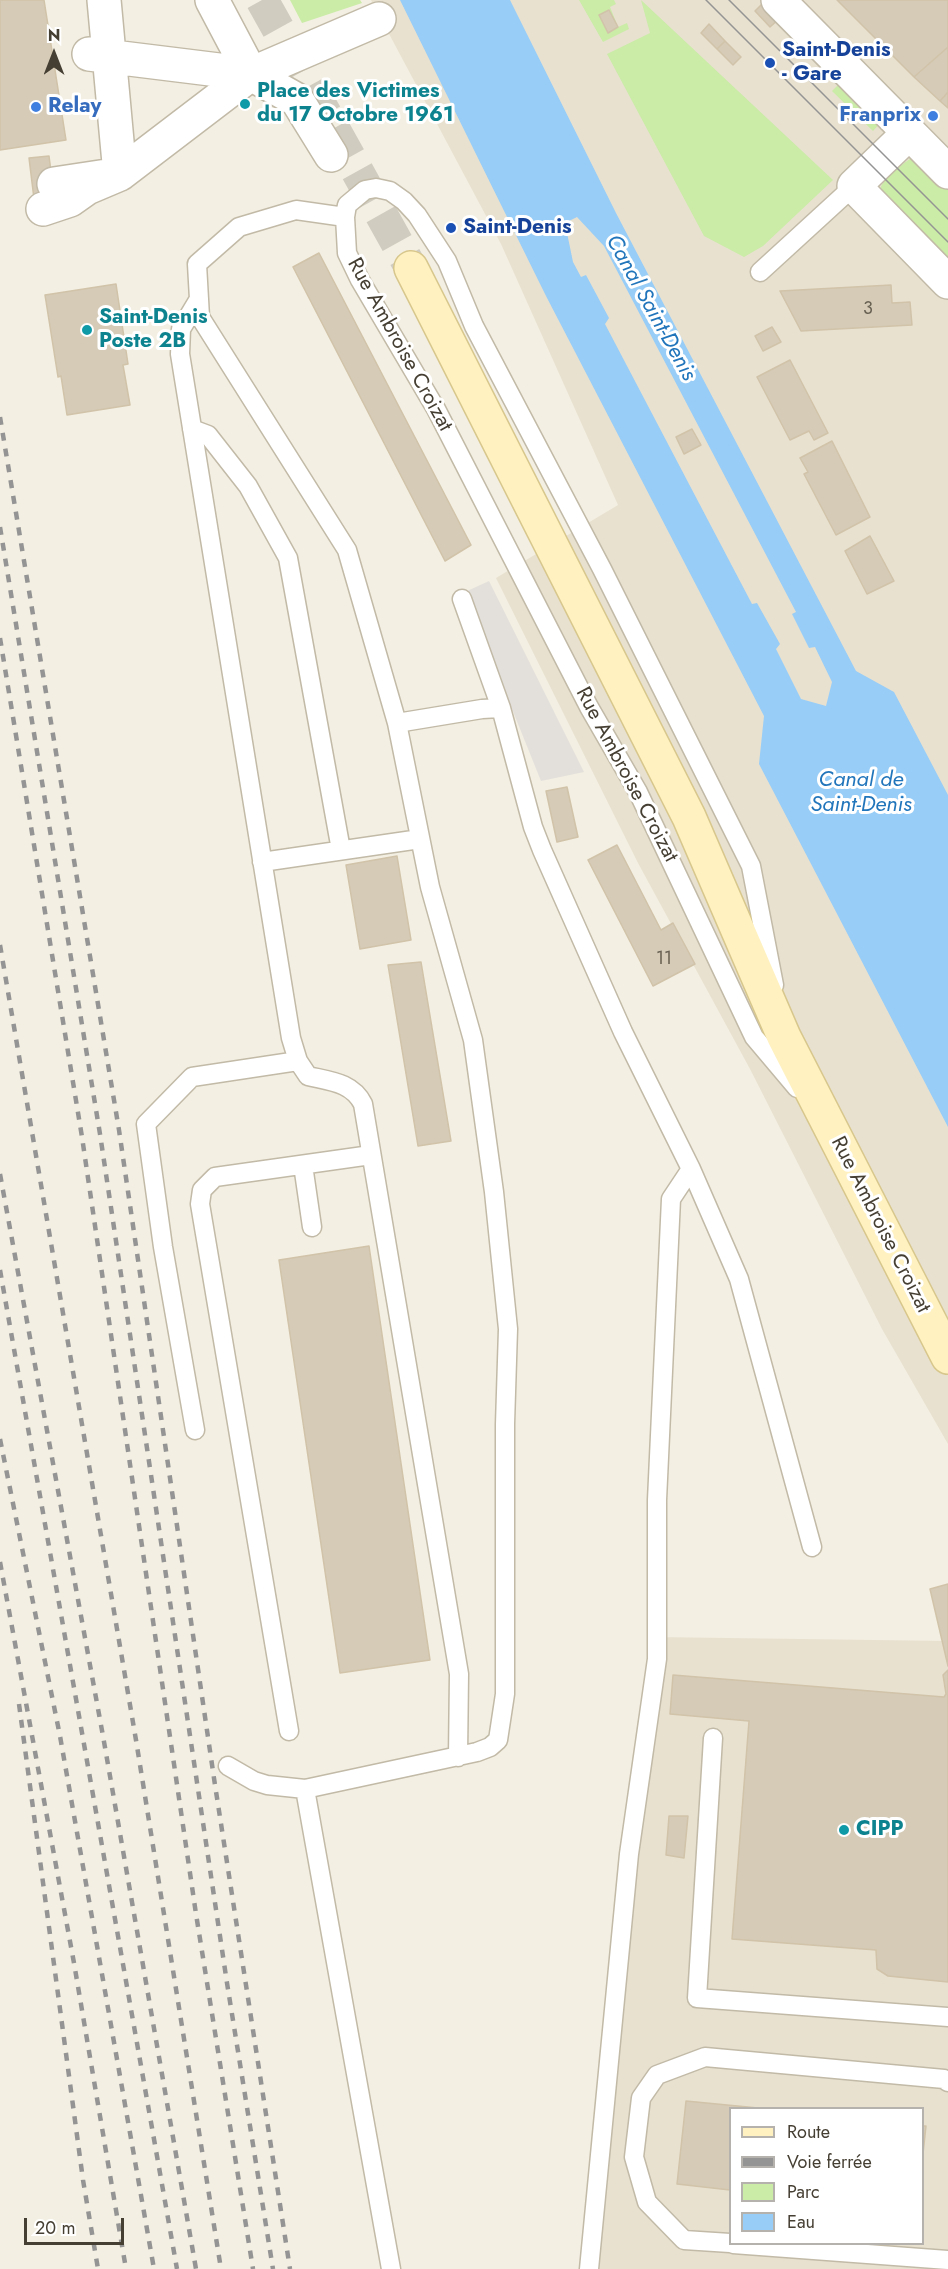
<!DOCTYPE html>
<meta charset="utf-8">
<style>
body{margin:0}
#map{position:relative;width:948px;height:2269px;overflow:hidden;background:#f3efe2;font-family:Jost,sans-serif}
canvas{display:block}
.legend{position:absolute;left:729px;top:2107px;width:195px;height:138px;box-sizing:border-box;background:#fff;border:2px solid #b5b2ad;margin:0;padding:8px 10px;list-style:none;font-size:18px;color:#453e32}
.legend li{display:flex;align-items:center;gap:12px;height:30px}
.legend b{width:30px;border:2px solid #b5b2ad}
.north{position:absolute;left:24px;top:24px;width:60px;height:60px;-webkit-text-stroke:4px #fff;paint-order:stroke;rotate:0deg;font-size:16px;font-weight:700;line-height:24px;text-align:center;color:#453e32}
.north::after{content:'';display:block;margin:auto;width:21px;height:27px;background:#453e32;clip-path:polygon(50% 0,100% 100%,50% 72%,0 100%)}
.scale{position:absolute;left:24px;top:2218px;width:100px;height:27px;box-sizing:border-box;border:3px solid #453e32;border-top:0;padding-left:8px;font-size:18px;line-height:21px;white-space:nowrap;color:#453e32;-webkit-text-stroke:4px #fff;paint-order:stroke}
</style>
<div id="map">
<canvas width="948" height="2269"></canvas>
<ul class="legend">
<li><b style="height:8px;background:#fff2c0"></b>Route</li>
<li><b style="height:8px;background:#949494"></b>Voie ferrée</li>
<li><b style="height:16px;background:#caeca6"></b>Parc</li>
<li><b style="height:16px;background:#97cdf7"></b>Eau</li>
</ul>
<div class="north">N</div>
<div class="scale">20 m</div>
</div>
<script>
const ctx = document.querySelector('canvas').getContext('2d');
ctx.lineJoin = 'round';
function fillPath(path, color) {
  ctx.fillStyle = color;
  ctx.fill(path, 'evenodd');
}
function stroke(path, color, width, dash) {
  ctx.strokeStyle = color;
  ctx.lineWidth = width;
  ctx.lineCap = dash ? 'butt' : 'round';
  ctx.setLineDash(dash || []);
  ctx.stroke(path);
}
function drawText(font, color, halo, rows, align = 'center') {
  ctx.font = font + ' Jost,sans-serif';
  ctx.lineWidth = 6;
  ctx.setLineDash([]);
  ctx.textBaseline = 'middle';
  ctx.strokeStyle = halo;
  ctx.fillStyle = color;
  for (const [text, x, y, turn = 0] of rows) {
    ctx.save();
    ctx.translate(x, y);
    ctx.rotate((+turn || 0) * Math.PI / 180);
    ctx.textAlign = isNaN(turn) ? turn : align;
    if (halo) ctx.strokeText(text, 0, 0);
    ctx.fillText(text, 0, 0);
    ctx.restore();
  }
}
const residential = new Path2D(`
 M371 0H948V1444L882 1329 750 1069 638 863 496 578 618 505 501 244Z
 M654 1637 948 1641V2269H598ZM730 2108H922V2244H730Z`);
const green = new Path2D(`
 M290 0H360L362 3 302 23Z
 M579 0H614L616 4 610 7 618 27 627 23 629 29 603 42Z
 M641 0 833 180 763 246 744 257 704 236 607 54 650 33Z
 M842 81 882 121 873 131 832 91Z
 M912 158 948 188V264L883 197C882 195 881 189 881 187 883 180 905 161 912 158Z`);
const parking = new Path2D(`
 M489 581 584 772 541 781 465 592Z`);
const water = new Path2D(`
 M400 0H510L616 213 856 671 894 692 948 795V1127L759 764 764 716 546 296ZM577 217 604 246 796 612 792 614 809 648 815 647 832 682 826 706 801 699 776 649 780 644 757 603 752 604 605 324 609 318 586 275 581 277 573 262 565 223Z`);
const building = new Path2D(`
 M0 0H44L66 140 0 150Z
 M837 0H948V47L914 77Z
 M763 3 779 19 770 27 755 11Z
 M609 10 618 27 608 33 599 15Z
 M709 24 725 41 717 49 701 33Z
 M725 41 741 57 733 65 717 49Z
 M948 47V92L940 101 914 77Z
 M948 92V108L940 101Z
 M49 156 56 212 36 215 29 158Z
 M319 253 471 545 445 561 293 267Z
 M116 284 128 364 123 365 130 405 67 415 61 376 58 377 45 295Z
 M891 285 892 303 910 302 912 325 801 331 780 291Z
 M772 327 781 342 763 351 755 336Z
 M790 360 828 433 814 440 809 431 790 440 757 377Z
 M692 429 701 445 684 454 676 437Z
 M832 441 870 517 836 535 804 474 808 472 800 458Z
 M870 536 894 581 867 594 845 551Z
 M567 787 578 837 557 842 546 791Z
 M617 845 661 930 673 923 695 964 653 986 588 860Z
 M397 856 411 940 360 949 346 865Z
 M421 962 451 1141 418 1146 388 965Z
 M369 1246 430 1660 340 1673 279 1260Z
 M948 1584V1666L930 1589Z
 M948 1670V1982L888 1976 877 1969 876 1950 732 1939 749 1721 670 1714 673 1675 944 1697 946 1694 943 1675Z
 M669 1816H688L684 1858 666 1855Z
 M686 2101 758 2108H730V2190L677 2184Z
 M922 2126H926L922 2163Z`);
const secondaryTunnel = new Path2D(`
 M262 0 411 268`);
const lane = new Path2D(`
 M345 217 296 210 239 227 197 264 200 317 347 550 397 723
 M760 272 854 186
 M199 299 181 329 180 354 291 1038 298 1061 308 1076C329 1081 352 1082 363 1104L459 1674 458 1757
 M192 429 208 435 248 486 288 558 341 850
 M462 599 501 708 533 827 542 850 623 1032 691 1169 739 1279 812 1547
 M262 862 420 839
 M774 985 751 866 602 569 474 326 447 261 417 215 404 201 390 191 376 188 365 190 347 205 345 217 347 253 360 280 436 409 589 707 638 792 754 1037 797 1088
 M303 1165 312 1227
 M195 1430 163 1247 146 1124 192 1077 298 1061
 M289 1731 200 1204 202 1190 215 1177 371 1155
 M713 1738 697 1998 948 2017
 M228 1766 254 1781 267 1785 305 1789 477 1752 490 1747 498 1740 505 1694V1424L508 1329 494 1192 473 1040 430 887 397 723 482 709 501 708
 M305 1789 391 2269
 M730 2243 684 2240 647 2202 634 2157 641 2098 657 2075 705 2057 944 2079 948 2082
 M733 2244 948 2260
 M589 2269 629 1854 657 1659V1500L671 1199 691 1169`);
const street = new Path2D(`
 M212 0 251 74
 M778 0 948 172
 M89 54 251 74 297 100 331 155
 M909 133 854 186 948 282
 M54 184 120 174 251 74 379 19
 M43 209 70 200 87 188 120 174 104 0`);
const secondary = new Path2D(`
 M411 268 689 817 784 1037 948 1357`);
const tram = new Path2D(`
 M706 0 948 242
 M729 0 948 219`);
const rail = new Path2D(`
 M0 417 119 1130 215 1785 290 2269
 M0 527 100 1134 227 1983 273 2269
 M0 638 82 1137 196 1914 253 2269
 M0 945 136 1740 221 2269
 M0 1174 103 1736 196 2269
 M0 1270 177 2269
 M0 1439 60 1736 154 2269
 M0 1562 74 1963 126 2269
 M19 1704 83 2180 98 2269`);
const markers = [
 [770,63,6,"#1a4fb4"],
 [245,104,6,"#0f9aa8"],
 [36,107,6,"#3f7fe0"],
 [933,116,6,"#3f7fe0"],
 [451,228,6,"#1a4fb4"],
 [87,330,6,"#0f9aa8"],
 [844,1830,6,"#0f9aa8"]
];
const numberNames = [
 ["3",868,310],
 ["11",664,960]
];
const transitNames = [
 ["Saint-Denis",782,51],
 ["- Gare",782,75],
 ["Saint-Denis",463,228]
];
const cultureNames = [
 ["Place des Victimes",257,92],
 ["du 17 Octobre 1961",257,116],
 ["Saint-Denis",99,318],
 ["Poste 2B",99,342],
 ["CIPP",856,1830]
];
const shopNames = [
 ["Relay",48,107],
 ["Franprix",921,116,"right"]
];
const streetNames = [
 ["Rue Ambroise Croizat",399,345,61],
 ["Rue Ambroise Croizat",626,775,62],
 ["Rue Ambroise Croizat",880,1225,63]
];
const waterNames = [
 ["Canal Saint-Denis",650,308,61],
 ["Canal de",861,781],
 ["Saint-Denis",861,806]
];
fillPath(residential, '#e8e1d0');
fillPath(green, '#caeca6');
fillPath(parking, '#e3e0dc');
fillPath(water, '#97cdf7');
fillPath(building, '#d5cbb7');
stroke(building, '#d1c3a9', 1.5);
stroke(secondaryTunnel, '#d0ccbf', 33, [33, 16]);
stroke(lane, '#c2baa7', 21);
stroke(street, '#c2baa7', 36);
stroke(secondary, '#d8c78d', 36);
stroke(lane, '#fff', 18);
stroke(street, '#fff', 33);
stroke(secondary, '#fff2c0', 33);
stroke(tram, '#949494', 1.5);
stroke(rail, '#949494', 4.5, [8, 8]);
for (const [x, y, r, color] of markers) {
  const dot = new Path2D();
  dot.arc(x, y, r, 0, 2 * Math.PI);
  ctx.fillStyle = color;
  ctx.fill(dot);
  stroke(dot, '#fff', 2);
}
drawText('18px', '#696153', null, numberNames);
drawText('bold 21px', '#164399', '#fff', transitNames, 'left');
drawText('bold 21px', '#0d838f', '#fff', cultureNames, 'left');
drawText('bold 21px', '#366cbe', '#fff', shopNames, 'left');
drawText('21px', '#453e32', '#fff', streetNames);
drawText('italic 22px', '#2175bb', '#fff', waterNames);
</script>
